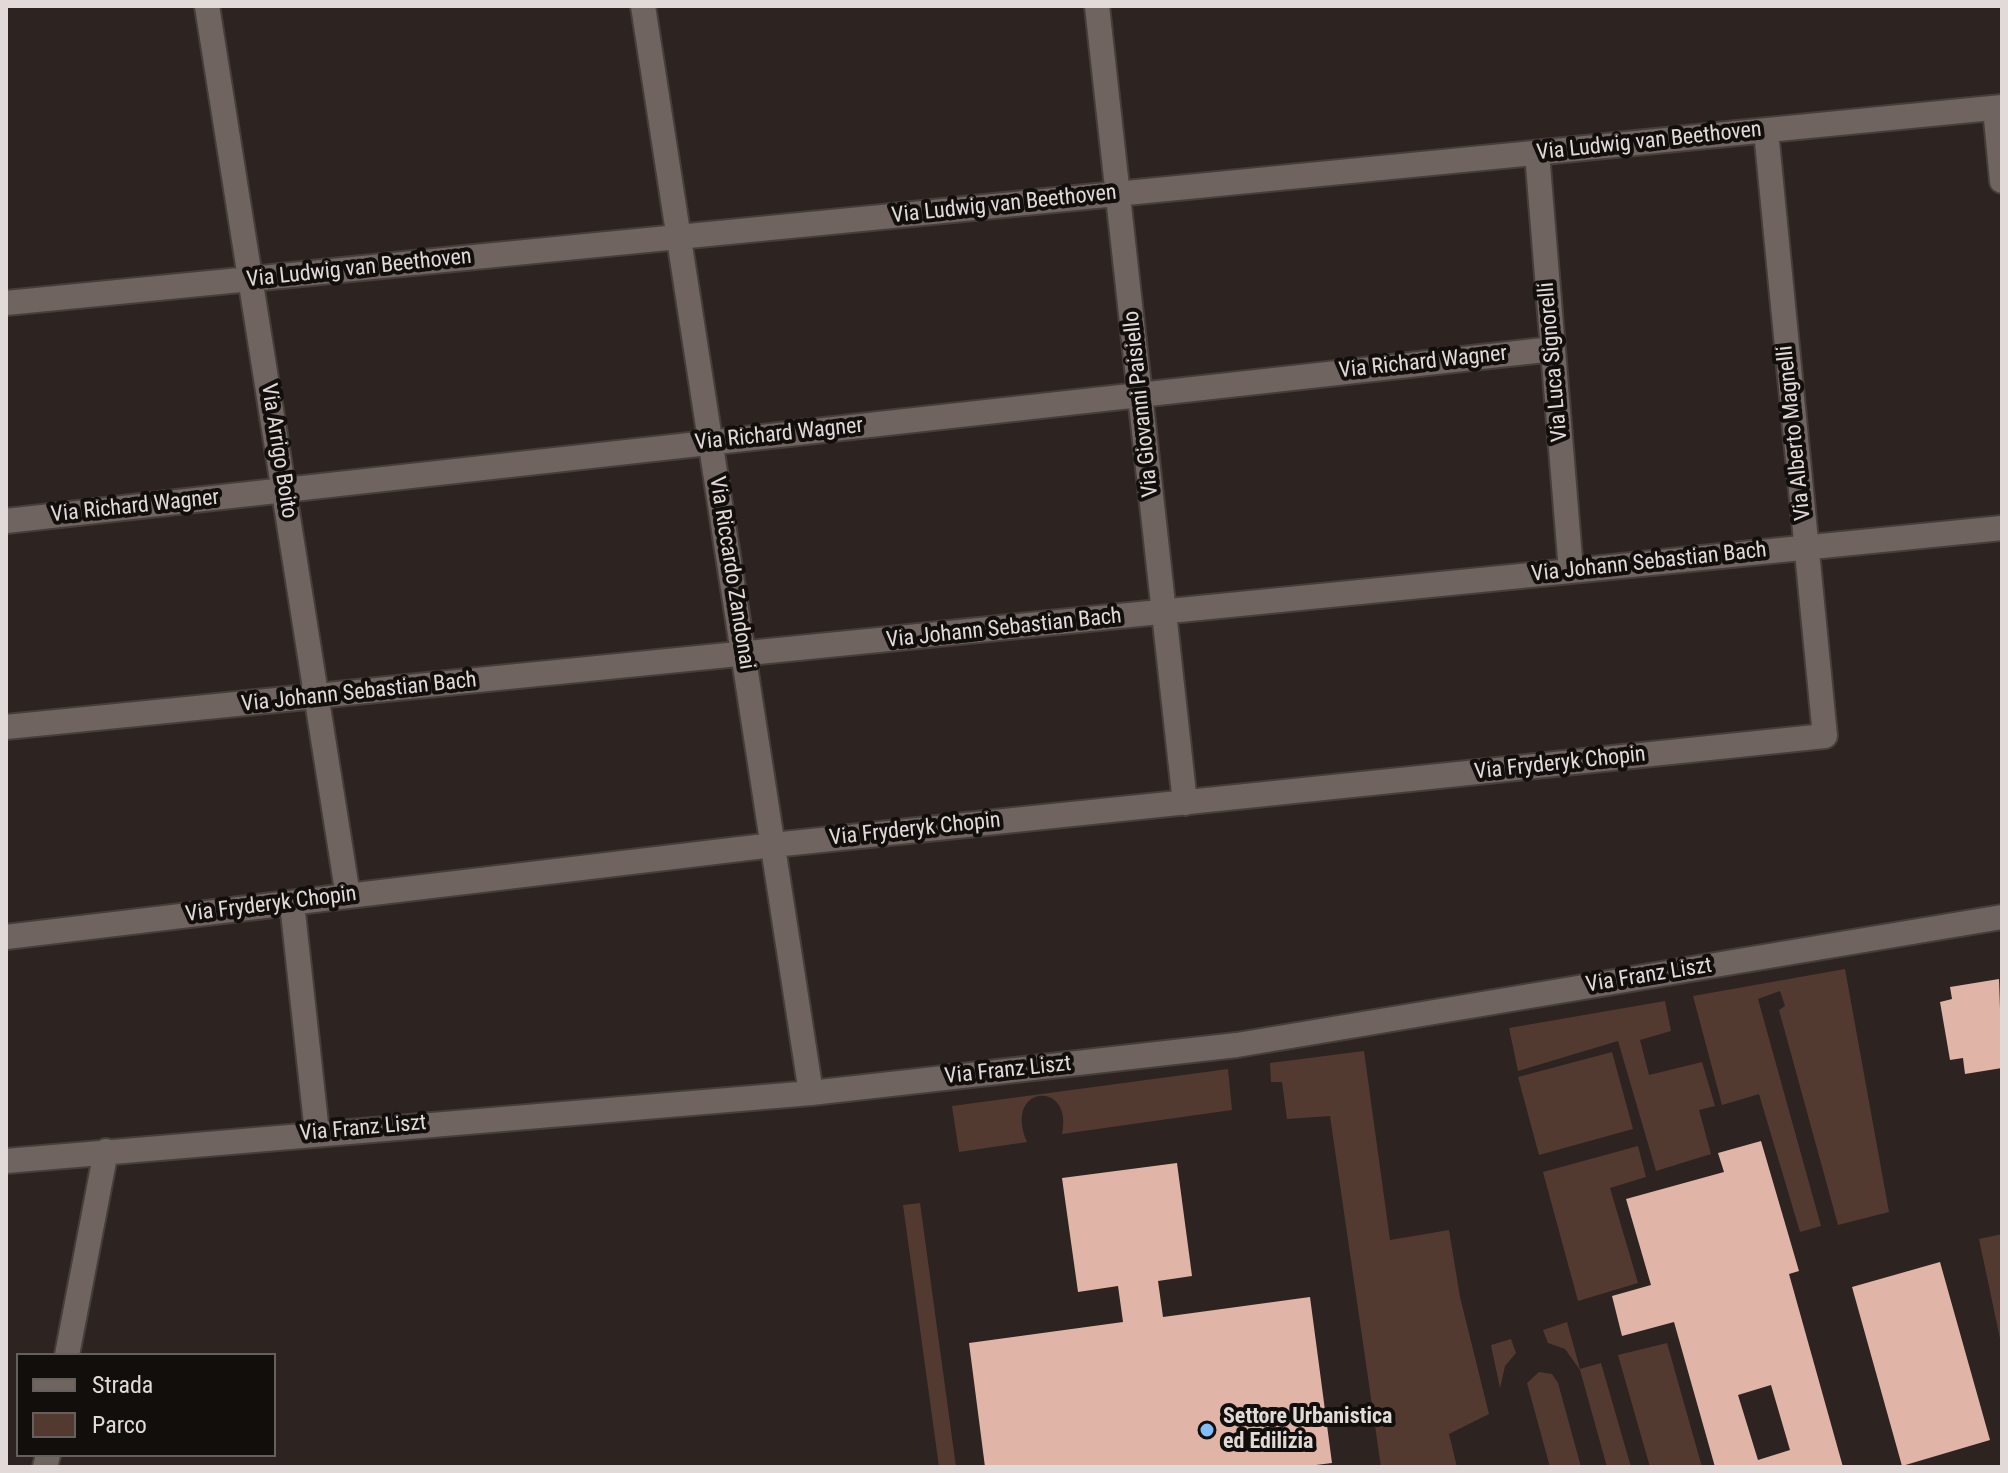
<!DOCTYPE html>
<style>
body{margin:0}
#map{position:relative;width:2008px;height:1473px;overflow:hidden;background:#2d2320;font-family:"Roboto Condensed",sans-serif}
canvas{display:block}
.frame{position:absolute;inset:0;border:8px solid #e1dad8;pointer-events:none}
.legend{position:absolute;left:16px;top:1353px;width:260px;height:104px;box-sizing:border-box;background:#120e0c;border:2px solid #65605e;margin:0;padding:10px 14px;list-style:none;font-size:24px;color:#e1dad8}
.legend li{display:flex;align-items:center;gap:16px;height:40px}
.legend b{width:40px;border:2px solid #65605e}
</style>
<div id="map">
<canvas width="2008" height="1473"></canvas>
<div class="frame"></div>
<ul class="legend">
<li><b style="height:10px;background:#706460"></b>Strada</li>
<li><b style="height:22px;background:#533a31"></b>Parco</li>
</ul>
</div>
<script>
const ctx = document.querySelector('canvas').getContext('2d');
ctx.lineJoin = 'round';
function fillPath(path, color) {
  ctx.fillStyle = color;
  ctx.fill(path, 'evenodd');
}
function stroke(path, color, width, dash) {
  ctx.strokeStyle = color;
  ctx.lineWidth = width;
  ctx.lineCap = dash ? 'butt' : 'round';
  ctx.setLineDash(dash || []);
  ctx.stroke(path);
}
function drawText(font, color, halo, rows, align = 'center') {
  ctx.font = font + ' "Roboto Condensed",sans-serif';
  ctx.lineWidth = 8;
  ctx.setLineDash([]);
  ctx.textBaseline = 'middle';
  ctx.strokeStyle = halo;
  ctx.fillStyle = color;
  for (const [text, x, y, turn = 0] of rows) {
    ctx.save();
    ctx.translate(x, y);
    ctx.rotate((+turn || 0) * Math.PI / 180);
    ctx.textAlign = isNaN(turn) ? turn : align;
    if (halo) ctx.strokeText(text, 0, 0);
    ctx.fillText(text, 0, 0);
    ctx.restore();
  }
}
const green = new Path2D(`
 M1845 969 1889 1212 1838 1225 1779 1010 1785 1006 1780 991 1758 999 1821 1226 1800 1232 1759 1094 1722 1105 1693 996Z
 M1665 1001 1671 1031 1640 1040 1649 1075 1702 1062 1715 1106 1699 1110 1711 1154 1656 1171 1618 1041 1518 1071 1509 1028Z
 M1364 1051 1390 1240 1449 1230 1460 1297 1489 1414 1449 1434 1457 1467H1381L1330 1116 1287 1119 1282 1082H1271L1270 1063Z
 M1612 1052 1633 1129 1539 1155 1518 1077Z
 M1228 1069 1232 1110 1062 1134C1074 1079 1002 1085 1027 1142L959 1152 952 1106Z
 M1638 1146 1646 1177 1610 1188 1638 1283 1578 1301 1543 1172Z
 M920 1203 956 1467H939L903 1205Z
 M2002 1234V1348L1979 1239Z
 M1567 1322 1580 1369 1601 1363 1631 1467H1607L1580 1370 1565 1349 1548 1343 1543 1330Z
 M1511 1339 1516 1353 1505 1366 1500 1388 1491 1345Z
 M1667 1343 1702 1467H1650L1618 1355Z
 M1539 1372 1552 1374 1558 1383 1581 1467H1550L1527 1383Z`);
const building = new Path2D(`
 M1999 979 2002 1068 1965 1074 1963 1058 1950 1060 1940 1002 1952 999 1950 987Z
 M1761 1141 1799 1271 1789 1274 1843 1467H1715L1674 1322 1622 1336 1612 1296 1651 1285 1626 1199 1724 1172 1718 1153ZM1771 1385 1790 1450 1758 1460 1738 1395Z
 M1177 1163 1192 1276 1158 1281 1163 1317 1310 1297 1332 1463 1300 1467H985L969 1343 1123 1322 1118 1286 1078 1292 1062 1178Z
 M1940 1262 1990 1440 1902 1466 1852 1287Z`);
const minor = new Path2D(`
 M207 6 348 896
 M643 6 811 1093
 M1097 6 1185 803
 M1995 108 2002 181
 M1537 153 1571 571
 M6 303 2002 107
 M6 521 1553 349
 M6 727 2002 528
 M292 903 317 1133
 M6 937 773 845 1825 736 1766 131
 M6 1161 811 1093 1237 1045 2002 917
 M67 1355 106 1151
 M45 1467 48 1455`);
const markers = [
 [1207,1430,8,"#80bdfa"]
];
const streetNames = [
 ["Via Ludwig van Beethoven",1649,142,-6],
 ["Via Ludwig van Beethoven",1004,205,-6],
 ["Via Ludwig van Beethoven",359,269,-6],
 ["Via Luca Signorelli",1554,362,-95],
 ["Via Richard Wagner",1423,363,-6],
 ["Via Giovanni Paisiello",1142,404,-96],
 ["Via Alberto Magnelli",1795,433,-96],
 ["Via Richard Wagner",779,435,-6],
 ["Via Arrigo Boito",278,451,81],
 ["Via Richard Wagner",135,507,-6],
 ["Via Johann Sebastian Bach",1649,563,-6],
 ["Via Riccardo Zandonai",731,573,81],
 ["Via Johann Sebastian Bach",1004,629,-6],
 ["Via Johann Sebastian Bach",359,693,-6],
 ["Via Fryderyk Chopin",1560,764,-6],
 ["Via Fryderyk Chopin",915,830,-6],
 ["Via Fryderyk Chopin",271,905,-7],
 ["Via Franz Liszt",1649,976,-9],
 ["Via Franz Liszt",1008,1071,-6],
 ["Via Franz Liszt",363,1129,-5]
];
const poiNames = [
 ["Settore Urbanistica",1223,1417],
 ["ed Edilizia",1223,1442]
];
fillPath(green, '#533a31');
fillPath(building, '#e0b4a6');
stroke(minor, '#463e3b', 28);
stroke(minor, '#706460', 24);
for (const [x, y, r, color] of markers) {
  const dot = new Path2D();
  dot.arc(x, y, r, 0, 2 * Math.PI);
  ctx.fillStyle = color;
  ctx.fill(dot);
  stroke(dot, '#120e0c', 3);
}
drawText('22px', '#e1dad8', '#120e0c', streetNames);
drawText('bold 22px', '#e1dad8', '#120e0c', poiNames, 'left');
</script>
